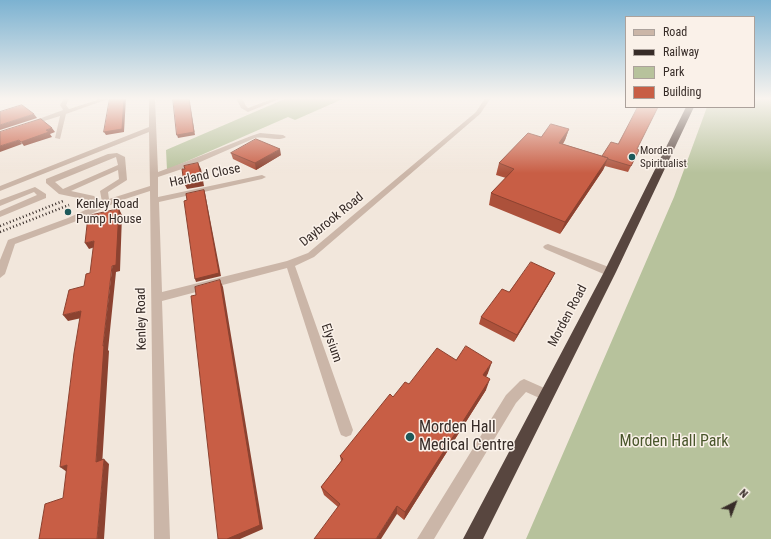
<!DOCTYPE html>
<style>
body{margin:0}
#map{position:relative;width:771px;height:539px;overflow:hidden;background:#f2e7dc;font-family:"Roboto Condensed",sans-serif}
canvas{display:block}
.legend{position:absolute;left:625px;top:16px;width:130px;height:92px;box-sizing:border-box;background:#faf1e9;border:1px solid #aca29c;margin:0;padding:5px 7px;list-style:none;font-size:12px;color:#372c28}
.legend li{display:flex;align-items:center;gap:8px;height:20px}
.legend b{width:20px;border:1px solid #aca29c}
.north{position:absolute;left:715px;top:483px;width:40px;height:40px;-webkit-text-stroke:3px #faf1e9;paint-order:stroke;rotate:42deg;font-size:11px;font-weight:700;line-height:16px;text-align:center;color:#372c28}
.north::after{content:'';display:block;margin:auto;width:14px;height:18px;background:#372c28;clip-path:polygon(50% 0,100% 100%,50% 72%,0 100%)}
</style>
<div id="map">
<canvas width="771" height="539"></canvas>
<ul class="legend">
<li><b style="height:5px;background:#cbb6a8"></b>Road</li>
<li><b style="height:5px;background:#372c28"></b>Railway</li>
<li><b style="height:11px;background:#b7c29c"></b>Park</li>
<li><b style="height:11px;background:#c85e45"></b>Building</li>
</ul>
<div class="north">N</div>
</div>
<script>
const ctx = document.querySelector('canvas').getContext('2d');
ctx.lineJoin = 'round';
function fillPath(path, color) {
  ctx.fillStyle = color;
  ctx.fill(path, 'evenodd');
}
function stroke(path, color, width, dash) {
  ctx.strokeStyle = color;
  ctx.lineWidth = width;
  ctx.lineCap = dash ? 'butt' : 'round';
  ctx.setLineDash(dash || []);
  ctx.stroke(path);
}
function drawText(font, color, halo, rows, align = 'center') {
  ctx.font = font + ' "Roboto Condensed",sans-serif';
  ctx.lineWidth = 3;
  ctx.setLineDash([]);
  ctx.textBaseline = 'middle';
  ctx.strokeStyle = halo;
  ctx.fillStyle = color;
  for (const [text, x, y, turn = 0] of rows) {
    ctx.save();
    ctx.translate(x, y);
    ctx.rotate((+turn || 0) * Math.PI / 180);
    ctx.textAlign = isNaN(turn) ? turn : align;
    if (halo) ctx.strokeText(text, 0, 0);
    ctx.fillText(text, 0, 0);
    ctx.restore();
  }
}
const green = new Path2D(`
 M287 98H345L295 120 288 117 167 170 166 150Z
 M754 98H771V539H526L674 197 707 107H754Z`);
const minor = new Path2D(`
 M64 98H70L66 105 69 109 103 98H111L66 114 60 139 55 138 60 116 28 126 25 124 63 110 60 105Z
 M149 98H155L158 172 185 162 251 136 260 133 283 135 286 137C279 142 265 136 255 138L191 166 158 177V197L262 175 266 177 262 179 159 202 162 292 287 261 308 253 476 112 485 98H491L480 114 314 257 295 266 353 430 351 435 346 437 341 435 339 430 287 268 162 301 170 539H154L150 191 119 201 74 222 15 244 5 274 0 278V260L8 240 68 218 94 206 88 200 59 194 46 183V179L108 154 117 153 125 157 127 180 108 192 109 199 150 186 149 132 0 191V186L149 127ZM116 157 118 165 63 189 55 182ZM118 170 119 179 100 191 102 202 100 203 94 196 71 191Z
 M236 98H242L246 106 248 108 275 98H282L248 112 241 108Z
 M35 187 46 194V198L0 217V211L37 195 34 192 0 206V200Z
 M548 244 614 269 615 272 614 275H606L545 249 543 247 545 245Z
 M524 379 551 391 552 395 551 399 546 401 526 392 516 403 434 539H417L506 395 520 381Z`);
const highway = new Path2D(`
 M686 107H694L616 272 483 539H463L604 272Z`);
const rail = new Path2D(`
 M0 226 63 201
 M0 232 69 205`);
const wall = new Path2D(`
 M569 129 565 140 563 144 602 156 637 149 639 150 628 172 605 166 603 170 560 234 489 205 491 193 506 178 496 175 499 163 541 137Z
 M231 153 281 155 256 170 233 159Z
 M552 279 514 342 479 324 481 317 509 292Z
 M456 360 488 373 486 377V390L404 520 397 514 338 507 324 495 321 487 341 461 340 456 393 397 409 384Z`);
const shadedWall = new Path2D(`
 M124 98H126L124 132 106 135 104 132Z
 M189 98 195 135 178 138 177 135Z
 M34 114 37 118 0 130V125Z
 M52 128 55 132 50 134 52 137 24 146 21 142 46 130Z
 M569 129 565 140 556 154 559 143Z
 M19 140 22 144 0 152V146Z
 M280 149 281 155 256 170 255 163Z
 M608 158 603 170 560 234 565 222Z
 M198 163 201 169 204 186 187 189 184 183Z
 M204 190 205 193 221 276 196 282 195 279Z
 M119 209 122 215 120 271 116 272 108 350 109 351 102 466 96 462 103 346Z
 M94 241 98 246 89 249 85 243Z
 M555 273 552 279 514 342 517 335Z
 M220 280 223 287 263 529 240 539H227Z
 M81 311 86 317 68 321 63 315Z
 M492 362 488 373 480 386 483 375Z
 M490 379 486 390 404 520 405 512Z
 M104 459 109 464 104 539H97Z
 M67 465V472L60 467Z
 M397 506V514L381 539H376Z`);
const building = new Path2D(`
 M110 98H124L122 129 104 132Z
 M173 98H189L194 132 177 135Z
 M22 105 34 114 0 125V112Z
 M638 107H658L637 149 639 150 631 166 608 159V158L602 156 611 142 618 144Z
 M41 119 52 128 46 130 49 132 21 142 19 140 0 146V132Z
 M551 124 569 129 559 143 608 158 565 222 491 193 514 169 499 163 528 133 541 137Z
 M256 139 280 149 255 163 231 153Z
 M198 163 202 179 184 183 182 169H185L184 166Z
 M204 190 219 273 195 279 184 201 187 200 186 194Z
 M119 209 116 265 112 266 103 346H104L96 462 104 459 97 539H39L45 504 63 498 67 465 60 467 74 353 81 311 63 315 69 290 84 286 86 274 90 273 94 241 85 243 88 216Z
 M531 262 555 273 517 335 481 317 502 289 509 292Z
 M220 280 260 525 227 539H218L191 296 196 295 195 287Z
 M466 346 492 362 483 375 490 379 405 512 397 506 376 539H314L340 504 321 487 343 459 340 456 390 394 393 397 405 382 409 384 437 348 456 360Z`);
const markers = [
 [632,157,4,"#1d595a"],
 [68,212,4,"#1d595a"],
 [410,437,5,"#1d595a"]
];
const farPoinames = [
 ["Morden",640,151],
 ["Spiritualist",640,164]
];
const streetNames = [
 ["Harland Close",205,176,-12],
 ["Daybrook Road",332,220,-39],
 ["Morden Road",568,316,-62],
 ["Kenley Road",142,319,-91],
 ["Elysium",331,343,71]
];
const poiNames = [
 ["Kenley Road",76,205],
 ["Pump House",76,220]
];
const nearPoinames = [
 ["Morden Hall",419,428],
 ["Medical Centre",419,446]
];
const nearParknames = [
 ["Morden Hall Park",674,442]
];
fillPath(green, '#b7c29c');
fillPath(minor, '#cbb6a8');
fillPath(highway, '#58463f');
stroke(rail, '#372c28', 2.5, [1, 2.5]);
fillPath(wall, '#ac513b');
fillPath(shadedWall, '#8c4230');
fillPath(building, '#c85e45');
stroke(building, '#8c4230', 1);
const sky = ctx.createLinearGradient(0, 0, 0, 173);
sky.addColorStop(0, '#7cb2d1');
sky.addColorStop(0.57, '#f9f4ef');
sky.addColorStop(1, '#f9f4ef00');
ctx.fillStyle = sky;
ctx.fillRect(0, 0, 771, 173);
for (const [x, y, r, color] of markers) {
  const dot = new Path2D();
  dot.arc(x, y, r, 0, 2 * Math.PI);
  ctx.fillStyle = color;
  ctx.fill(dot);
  stroke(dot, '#faf1e9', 1.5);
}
drawText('11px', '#372c28', '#faf1e9', farPoinames, 'left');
drawText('13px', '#372c28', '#faf1e9', streetNames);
drawText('13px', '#372c28', '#faf1e9', poiNames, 'left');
drawText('16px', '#372c28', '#faf1e9', nearPoinames, 'left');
drawText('16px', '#49562b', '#faf1e9', nearParknames);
</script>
